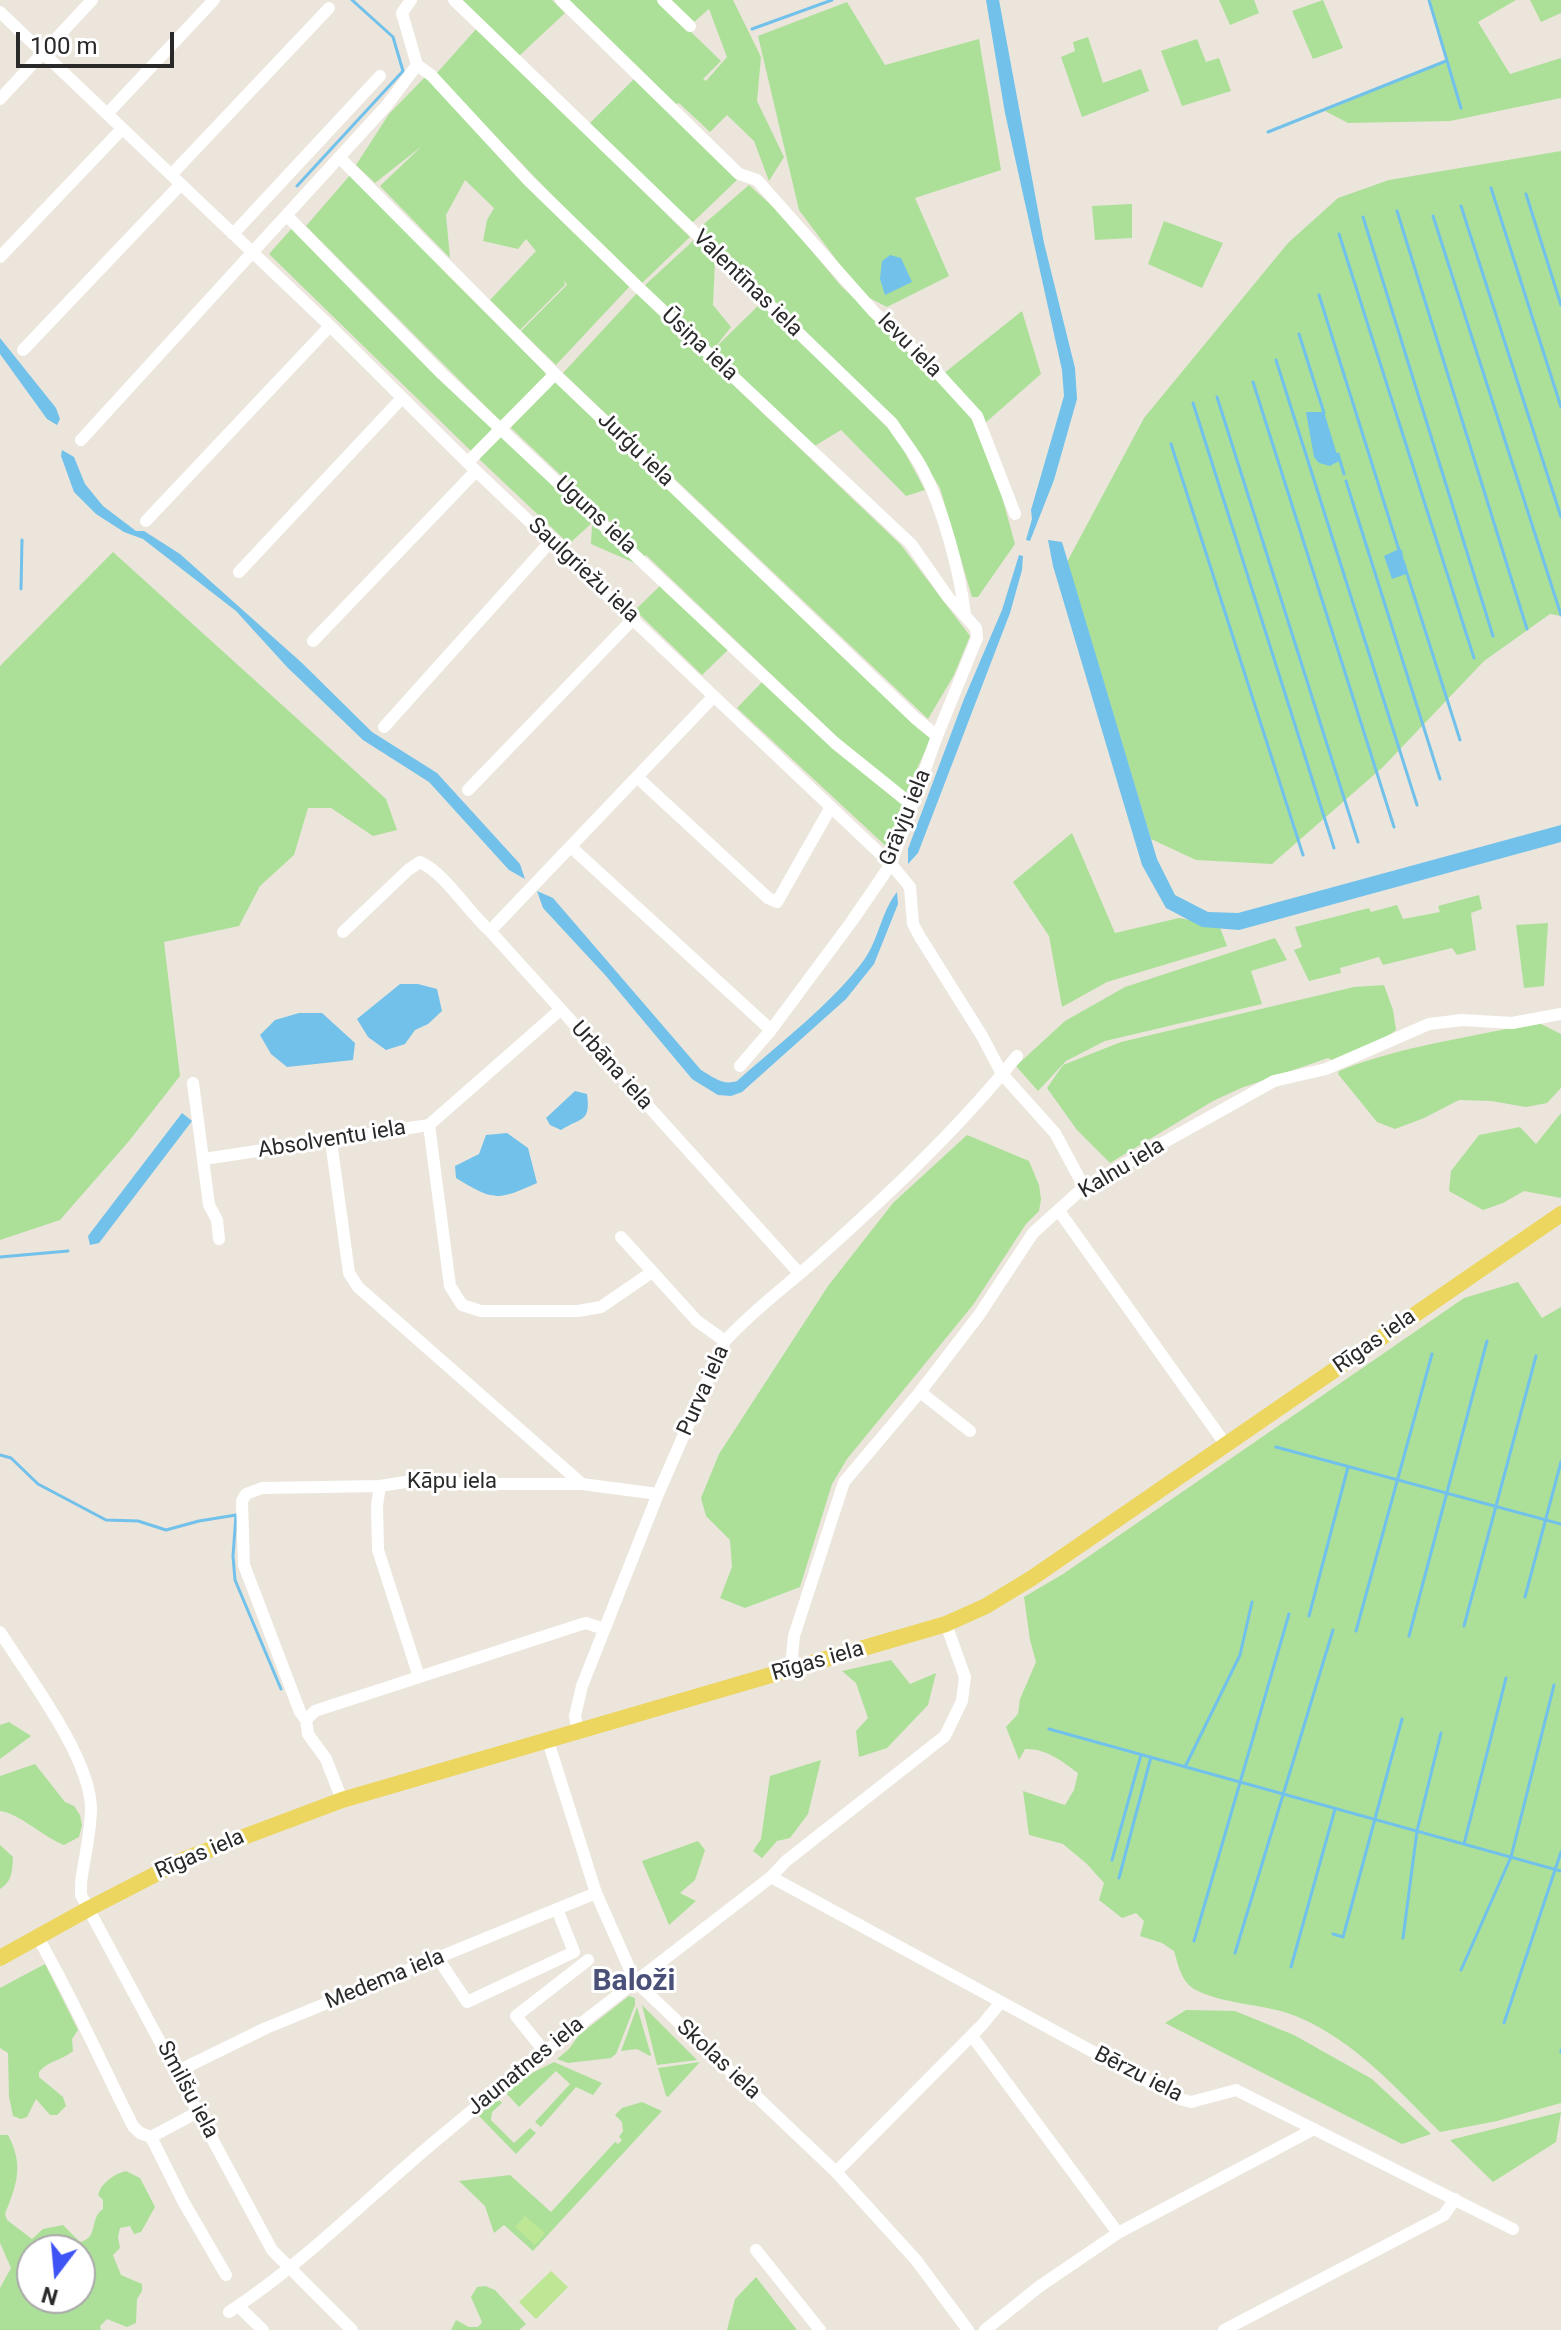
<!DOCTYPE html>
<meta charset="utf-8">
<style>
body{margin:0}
#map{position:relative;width:1561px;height:2330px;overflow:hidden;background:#ebe5db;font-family:Roboto,sans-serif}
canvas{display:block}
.north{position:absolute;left:16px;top:2234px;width:80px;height:80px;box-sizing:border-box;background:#fff;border:2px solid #a9a9a9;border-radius:50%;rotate:196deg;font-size:22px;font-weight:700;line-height:32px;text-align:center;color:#292929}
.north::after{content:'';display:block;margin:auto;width:28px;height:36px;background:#3f54f4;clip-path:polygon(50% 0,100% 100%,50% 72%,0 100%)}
.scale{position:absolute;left:16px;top:32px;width:158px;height:36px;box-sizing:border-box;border:4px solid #292929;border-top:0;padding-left:10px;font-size:24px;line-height:28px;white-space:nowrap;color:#292929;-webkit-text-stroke:6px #fff;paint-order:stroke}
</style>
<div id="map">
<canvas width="1561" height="2330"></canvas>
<div class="north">N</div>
<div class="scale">100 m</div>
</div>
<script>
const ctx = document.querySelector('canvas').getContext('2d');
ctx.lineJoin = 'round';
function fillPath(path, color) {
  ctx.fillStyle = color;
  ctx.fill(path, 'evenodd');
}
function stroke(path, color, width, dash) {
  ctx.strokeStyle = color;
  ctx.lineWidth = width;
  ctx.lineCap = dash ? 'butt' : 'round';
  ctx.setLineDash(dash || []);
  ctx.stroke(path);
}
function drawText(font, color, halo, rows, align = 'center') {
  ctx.font = font + ' Roboto,sans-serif';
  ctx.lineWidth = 6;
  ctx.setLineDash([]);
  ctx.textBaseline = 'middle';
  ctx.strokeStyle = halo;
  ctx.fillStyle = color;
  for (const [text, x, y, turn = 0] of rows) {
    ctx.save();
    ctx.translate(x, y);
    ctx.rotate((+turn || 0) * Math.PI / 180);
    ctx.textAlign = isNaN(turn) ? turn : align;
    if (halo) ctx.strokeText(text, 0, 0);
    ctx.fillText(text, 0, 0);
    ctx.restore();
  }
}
const green = new Path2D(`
 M462 0H552L565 13 519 56Z
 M567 0H658L721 61 703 79 706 81 727 57 709 9 693 23 669 0H733L761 57 757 101 784 157 769 181 754 141 727 115 710 132 679 103 676 104Z
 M1219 0H1254L1259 13 1230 25Z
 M1323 0 1343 48 1313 59 1292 11Z
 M1429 0H1516L1478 22 1510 74 1561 58V98L1450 121 1348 123 1325 111 1446 61Z
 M1530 0H1561V13L1541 22Z
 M847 2 885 65 979 39 1001 170 915 198 949 276 887 307 862 294 799 210 758 36Z
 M477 28 690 237 639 286 436 74Z
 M1088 37 1103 83 1141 69 1149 91 1082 117 1061 57 1075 51 1073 42Z
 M1197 39 1206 62 1219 58 1231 91 1182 106 1161 51Z
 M426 76 630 286 556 365 521 331 567 285 564 280 565 285 520 330 490 300 536 251 526 239 518 249 483 241 487 220 494 208 465 180 446 215 450 258 380 186 422 146 375 183 356 165 389 114Z
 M634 79 738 179 690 225 589 124Z
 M1561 151V616L1550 614 1484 661 1383 767 1272 864 1196 860 1151 839 1067 562 1144 418 1288 243 1338 198 1389 180Z
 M351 174 544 370 546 375 501 422 306 226Z
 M749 185 781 214 841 286 909 350 976 422 994 468 1015 544 978 597H972L940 488 904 430 697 230Z
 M1132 204V238L1095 240 1092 206Z
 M1164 221 1223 243 1202 288 1148 264Z
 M293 227 493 428 471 451 269 254Z
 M694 240 715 260 713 305 731 327 713 350 761 303 896 436 925 490 906 496 841 430 813 447 644 286Z
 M637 293 901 545 970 636 954 675 928 719 563 373Z
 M1022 311 1041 374 984 424 943 374Z
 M556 381 931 738 905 795 857 756 646 555 637 564 591 544 592 525 623 538 625 536 510 427Z
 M502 434 594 521 569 544 478 458Z
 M113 552 386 799 397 830 373 836 331 808H308L294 855 260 886 239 926 164 942 180 1076 129 1141 60 1220 0 1240V666Z
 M662 584 728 650 702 675 635 610Z
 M762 682 907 807 889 849 737 708Z
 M1072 833 1115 933 1179 918 1219 925 1227 946 1107 982 1062 1007 1049 936 1013 882Z
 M1479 895 1482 909 1471 913 1476 950 1457 955 1452 948 1383 965 1379 957 1340 968 1341 973 1309 981 1294 950 1302 947 1295 927 1369 908 1371 912 1397 905 1403 919 1440 912 1438 906Z
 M1548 923 1544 986 1524 988 1516 925Z
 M1275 938 1287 960 1251 971 1262 1004 1105 1041 1066 1061 1038 1091 1016 1066 1065 1021 1125 987Z
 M1384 985 1393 1010 1396 1030 1374 1047 1336 1062 1328 1058 1241 1088 1213 1101 1110 1163 1077 1130 1047 1088 1063 1065 1121 1042 1354 987Z
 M1537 1022 1561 1034V1088L1547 1103 1526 1107 1491 1101 1459 1100 1424 1118 1395 1129 1377 1122 1338 1074 1339 1071C1403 1045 1471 1038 1537 1022Z
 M1561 1113V1198L1524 1191 1503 1203 1483 1210 1449 1191 1451 1171 1479 1135 1520 1127 1536 1144Z
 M967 1135 1029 1161 1039 1185 1041 1199 1039 1211 1026 1224 973 1305 847 1459 832 1484 800 1587 745 1608 720 1598 732 1567 730 1540 706 1516 701 1498 719 1454 828 1286 893 1203Z
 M1518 1282 1542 1318 1561 1307V2103L1497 2121 1440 2132C1398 2090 1355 2041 1298 2017 1269 2004 1226 2005 1198 1991 1181 1983 1179 1967 1174 1951L1162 1943 1140 1936 1144 1921 1136 1913 1122 1918 1099 1900 1104 1883 1087 1864 1063 1844 1029 1835 1023 1791 1065 1805 1074 1790 1078 1773C1062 1761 1045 1748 1025 1749L1019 1760 1006 1727 1018 1714 1020 1699 1036 1662 1030 1640 1024 1597 1063 1574 1464 1298Z
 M891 1660 910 1684 936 1673 928 1705 887 1748 859 1757 856 1731 868 1718 856 1683 842 1671Z
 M9 1722 31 1736 0 1759V1725Z
 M821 1760 808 1814 790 1838 777 1841 762 1858 753 1851 761 1839 770 1776Z
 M35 1764 65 1802 74 1806 80 1815 82 1825 79 1837 64 1845C45 1838 17 1812 0 1811V1776Z
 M698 1841 705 1850 695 1880 680 1893 696 1901 669 1925 642 1861Z
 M0 1845 13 1857C12 1870 13 1881 0 1889Z
 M45 1964 78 2030 72 2039 73 2051C61 2061 49 2060 39 2072V2077L63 2097 66 2106 57 2115H50L36 2099 27 2117 21 2119 13 2116 9 2097 8 2053 0 2048V1988Z
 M629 1996 635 1998V2005L616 2054 611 2058 568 2063 557 2059 569 2049 579 2035Z
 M642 2005 697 2060 657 2065Z
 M637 2007 651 2055 650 2056 637 2049 621 2051Z
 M1186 2010 1235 2011 1294 2035 1372 2079 1431 2134 1402 2144 1165 2023Z
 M554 2062 602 2083 593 2095 576 2087 541 2127 535 2122 570 2084 556 2071 519 2107 506 2093 528 2075Z
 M700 2062 668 2097 666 2096 658 2068Z
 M498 2099 502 2103 492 2112 491 2120 514 2143 530 2128 536 2133 516 2154 478 2115Z
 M642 2102 662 2111 533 2251 504 2225 494 2233 485 2206 459 2181 510 2175 551 2212 615 2142 618 2144 622 2140 619 2137 623 2131 622 2122 615 2115 622 2108Z
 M1561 2112 1556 2142 1493 2182 1450 2140Z
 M0 2135H8C24 2165 17 2184 5 2214L7 2220 32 2239 43 2229 63 2225 80 2242C99 2238 89 2218 103 2209V2200L98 2195C101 2183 114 2174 126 2171L140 2178 155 2207 141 2232 134 2234 130 2226 120 2228 118 2237 120 2248 113 2255 121 2275 142 2284V2291L137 2299 136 2323 127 2327 107 2319 100 2326 101 2330H0V2288L11 2268 0 2243ZM32 2250H80V2298H32Z
 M756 2277 797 2330H727L735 2299Z
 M485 2286 495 2290 526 2324 519 2330H451L456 2320 469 2327H478L482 2322 471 2297 477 2287Z`);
const pitch = new Path2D(`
 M525 2216 545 2233 535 2245 515 2227Z
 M551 2271 568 2287 536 2319 519 2302Z`);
const water = new Path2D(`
 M986 0H999L1044 243 1075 368 1077 399 1054 480 1030 541 1026 540 1032 519 1031 510 1064 396 1062 370 1005 113Z
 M890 255 901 258 912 282 885 295 880 279 882 261Z
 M0 338 56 408 60 419 57 425 47 419 0 354Z
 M1306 412H1324L1339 461 1330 466 1319 463 1314 457Z
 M62 450 74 457 85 484 103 506 136 531H144L180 554 302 663 372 732 437 773 520 864 525 879 509 870 429 782 363 740 287 667 236 611 143 539 124 532 96 514 74 492 61 456Z
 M1048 540 1062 542 1157 859 1175 895 1208 912 1238 913 1561 825V842L1239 930 1202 927 1166 908 1142 865 1053 566Z
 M1399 549 1402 550 1406 574 1392 579 1384 556Z
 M1019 555 1023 556 1022 570 1010 613 918 853 908 864V849L964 699 1002 610Z
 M537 891 553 898 701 1070C713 1077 723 1086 737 1081 777 1045 833 1003 864 960 879 939 881 912 897 892L898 904 874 964 846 999 742 1092 731 1096 718 1095 692 1079 606 976 543 908Z
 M400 984H418L437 989 442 1011 428 1024 415 1030 405 1044 386 1050 368 1037 357 1019Z
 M299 1013H322L355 1043 353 1060 287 1067 271 1054 260 1035 275 1020Z
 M575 1091 587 1094C591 1123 581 1117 561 1130L550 1125 546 1118Z
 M182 1113 192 1121 99 1243 90 1245 88 1236Z
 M507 1133 528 1148 537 1183C497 1201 494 1201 456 1178L455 1166 479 1154 486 1135Z`);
const stream = new Path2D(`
 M1429 0 1461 108
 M752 29 832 0
 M1268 132 1446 61
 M297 186 403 71 393 37 352 0
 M1491 188 1561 407
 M1526 194 1561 305
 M1461 206 1561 517
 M1397 211 1527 629
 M1433 216 1561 615
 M1363 217 1493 636
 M1339 234 1474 658
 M1319 295 1399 550
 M1299 334 1324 413
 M1276 360 1417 805
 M1253 382 1394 827
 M1217 397 1358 842
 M1193 403 1334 848
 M1171 444 1303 855
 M1338 454 1344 474
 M1346 481 1440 779
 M1403 561 1460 740
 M21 589 22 540
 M0 1257 68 1251
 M1276 1447 1561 1524
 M0 1455 11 1458 38 1484 106 1520 138 1521 166 1530 199 1521 236 1515 233 1556 235 1580 281 1689
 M1525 1597 1561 1462
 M1309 1616 1348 1467
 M1464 1626 1536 1356
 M1356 1631 1432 1354
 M1409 1636 1487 1341
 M1049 1729 1561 1871
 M1185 1767 1240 1655 1252 1602
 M1464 1844 1506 1678
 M1112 1860 1141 1755
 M1119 1878 1151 1757
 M1333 1934 1343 1937 1402 1719
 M1403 1938 1417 1831 1441 1733
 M1194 1941 1289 1614
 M1235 1953 1333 1630
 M1291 1967 1335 1809
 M1461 1970 1511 1857 1554 1685
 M1504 2023 1561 1852
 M1561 2052V2050`);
const minor = new Path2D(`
 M411 0 402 13 417 65
 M454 0 892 423C902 439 915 454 923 470 943 509 960 572 965 615
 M561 0 739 174 757 180 874 312 933 368 977 416 1015 514
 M663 0 690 26
 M0 12 330 326 476 471 891 864 910 887 913 924 920 937 982 1036 1002 1074 1055 1133 1084 1187
 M417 65 431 75 528 180 637 286 911 544 948 597 976 628 977 638 937 736 891 864 852 921 771 1030 740 1066
 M0 99 92 0
 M107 114 214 0
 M339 157 555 374 915 718 937 736
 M171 175 329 8
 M287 216 442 374 835 743 912 805
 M233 234 380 76
 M0 257 122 129
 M23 350 180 185
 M81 440 387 105 417 65
 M468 462 555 374
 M146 521 330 326
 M239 572 402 398
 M313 641 476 471
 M384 727 551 541
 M637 777 768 898 777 902 831 807
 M468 790 634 618
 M571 847 771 1030
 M490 931 714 696
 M343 932 408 870 420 862C446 874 467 911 490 931L799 1273
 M193 1083 209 1205 217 1220 219 1239
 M429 1125 450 1286 462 1305 481 1311H578L601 1307 652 1272
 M331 1141 349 1273 358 1287 582 1484
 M204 1159 429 1125 560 1010
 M1059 1211 1226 1445
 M621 1237 697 1321 725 1341
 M920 1392 970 1431
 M380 1486 377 1505 378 1550 419 1677
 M0 1632C28 1676 90 1757 91 1808 91 1833 84 1858 81 1883V1895L272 2250 352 2330
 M796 1669 792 1656 794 1636 844 1482 920 1392 979 1315 1033 1233 1084 1187 1274 1081 1326 1069 1429 1024 1462 1020 1512 1023 1561 1014
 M306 1720 315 1711 327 1707 579 1625 586 1623 604 1629
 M578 1732 575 1716 582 1686 658 1494 725 1341C754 1309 788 1285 820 1256 889 1194 959 1128 1017 1056
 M548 1741 596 1893 635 1981 836 2172 916 2260 968 2330
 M342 1800 326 1759 308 1734 306 1720 300 1712 244 1565 242 1501 246 1494 262 1488 380 1486 418 1480 460 1484H582L658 1494
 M771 1877 1180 2099 1191 2102 1236 2090 1513 2229
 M37 1936C73 1998 101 2063 133 2126L140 2133 151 2137 183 2201 226 2275
 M437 1957 467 2002 574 1952 557 1909
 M972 2036 1118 2233
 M544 2051 516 2016 588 1960
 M176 2072 266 2028 596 1893
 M151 2137 198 2112
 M836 2172 982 2025 1001 2002
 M756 2250 820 2330
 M238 2306 263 2330
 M229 2312C307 2261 373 2192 445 2133 551 2044 662 1962 771 1877L786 1861 945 1736 962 1701 965 1677 946 1624
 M985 2330 1040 2286 1118 2233 1314 2129
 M1224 2330 1444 2215 1455 2199`);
const major = new Path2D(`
 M0 1958 90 1908 185 1859 342 1800 946 1624 986 1606 1032 1578 1561 1214`);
const streetNames = [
 ["Valentīnas iela",747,284,44],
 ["Ūsiņa iela",699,345,43],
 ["Ievu iela",909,346,45],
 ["Jurģu iela",635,450,44],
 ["Uguns iela",595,516,43],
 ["Saulgriežu iela",583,571,43],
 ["Grāvju iela",906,818,-68],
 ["Urbāna iela",611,1066,48],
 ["Absolventu iela",332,1140,-9],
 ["Kalnu iela",1122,1169,-31],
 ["Rīgas iela",1375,1342,-35],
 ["Purva iela",704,1391,-66],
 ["Kāpu iela",452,1482],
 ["Rīgas iela",818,1662,-16],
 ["Rīgas iela",200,1855,-23],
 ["Medema iela",385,1980,-22],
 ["Skolas iela",718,2060,43],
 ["Jaunatnes iela",526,2067,-39],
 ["Bērzu iela",1138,2075,27],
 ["Smilšu iela",187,2090,62]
];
const districtNames = [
 ["Baloži",634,1982]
];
fillPath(green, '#ace099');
fillPath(pitch, '#bee795');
fillPath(water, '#71c1eb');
stroke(stream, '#71c1eb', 3);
stroke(minor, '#fff', 12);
stroke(major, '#ecd65f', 16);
drawText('22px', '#292929', '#fff', streetNames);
drawText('bold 30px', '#4b5078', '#fff', districtNames);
</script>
